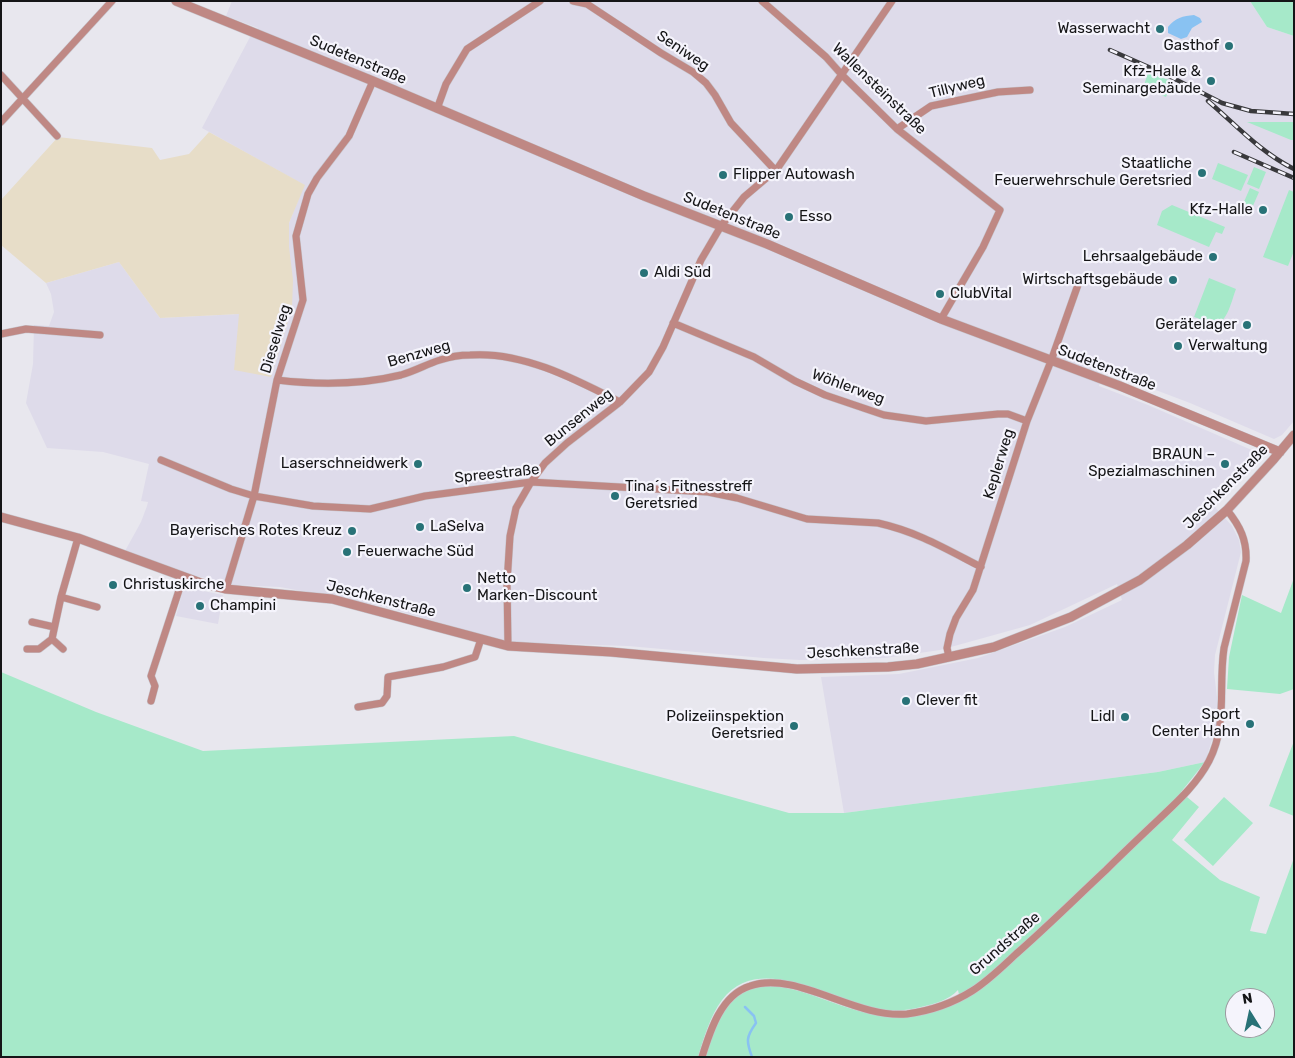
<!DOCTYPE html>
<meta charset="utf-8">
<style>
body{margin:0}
#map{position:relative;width:1295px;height:1058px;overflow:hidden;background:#e8e7ee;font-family:Rubik,sans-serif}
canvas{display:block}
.frame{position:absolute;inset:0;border:2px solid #151517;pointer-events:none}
.north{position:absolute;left:1225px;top:988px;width:50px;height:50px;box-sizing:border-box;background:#f5f4fc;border:1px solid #9b9ba0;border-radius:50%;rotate:350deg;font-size:14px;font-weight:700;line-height:20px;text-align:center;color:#151517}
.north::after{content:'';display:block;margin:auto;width:18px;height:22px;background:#287277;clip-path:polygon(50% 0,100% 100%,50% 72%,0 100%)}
</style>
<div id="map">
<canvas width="1295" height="1058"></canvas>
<div class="frame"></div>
<div class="north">N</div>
</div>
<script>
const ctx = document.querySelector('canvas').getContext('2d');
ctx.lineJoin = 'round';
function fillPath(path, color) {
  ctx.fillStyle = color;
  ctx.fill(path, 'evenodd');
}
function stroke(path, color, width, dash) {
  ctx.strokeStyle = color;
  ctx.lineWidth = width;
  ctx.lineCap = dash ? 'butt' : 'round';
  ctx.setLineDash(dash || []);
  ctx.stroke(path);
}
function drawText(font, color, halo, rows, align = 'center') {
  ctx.font = font + ' Rubik,sans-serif';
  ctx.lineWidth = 4.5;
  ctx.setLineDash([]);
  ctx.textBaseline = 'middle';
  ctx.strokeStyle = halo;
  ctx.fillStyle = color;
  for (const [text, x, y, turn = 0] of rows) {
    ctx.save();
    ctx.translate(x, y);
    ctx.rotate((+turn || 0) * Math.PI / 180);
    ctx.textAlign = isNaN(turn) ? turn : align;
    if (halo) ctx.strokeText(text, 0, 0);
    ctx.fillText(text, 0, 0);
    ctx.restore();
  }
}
const built = new Path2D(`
 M232 1H1250L1267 27 1294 36V421L1282 435 1274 439 1190 403 1103 370 1099 386 1148 405 1254 451 1260 459 1215 507 1232 526 1239 540 1241 552 1215 655 1214 672 1218 706 1217 724 1205 762 1158 772 844 813 821 677 899 674 978 658 1065 627 1122 600 1117 584 1030 625 940 650 885 658 801 660 764 658 628 646 505 642 382 606 280 587 235 585 193 575 125 551 141 522 147 506 148 502 141 501 149 464 103 452 47 448 26 403 33 364 34 325 49 326 54 312 51 294 46 283 119 262 160 318 239 314 289 247V223L304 185 202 128 250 37 258 28 226 16Z
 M184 587 223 595 218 624 176 616Z`);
const industrial = new Path2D(`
 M209 132 305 185 289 223V247L293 280 292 308 271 377 234 370 239 314 160 318 119 262 46 283 1 245V200L58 137 152 148 160 160 189 154Z`);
const green = new Path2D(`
 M1250 1H1294V36L1267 27Z
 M1148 73 1172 81 1166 97 1143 88Z
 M1247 122H1294V140H1291Z
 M1218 163 1248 175 1241 191 1212 179Z
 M1254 167 1266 172 1259 189 1247 184Z
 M1250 188 1259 192 1252 208 1243 204Z
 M1289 190 1294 192V251L1288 266 1263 257Z
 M1172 205 1225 227 1222 234 1216 232 1209 247 1157 225 1162 211Z
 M1209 278 1236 289C1232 299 1227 326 1213 324 1207 323 1200 319 1194 317Z
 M1294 578V689L1280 694 1227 689 1229 657 1242 595 1281 613Z
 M1 672 96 712 203 751 514 736 789 813H844L1158 772 1205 762 1181 792 1199 807 1172 840 1220 880 1260 897 1250 931 1266 934 1294 858V1057H705C710 1040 716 1018 728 1004 761 967 811 997 849 1008 865 1013 881 1017 898 1017 919 1017 941 1006 960 999L958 990C949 1000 934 1004 921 1007 903 1012 885 1011 868 1007 825 996 757 953 722 1000 710 1016 704 1038 698 1057H1ZM1235 998H1265V1028H1235Z
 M1294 741V816L1269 806Z
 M1224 797 1253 823 1213 866 1184 840Z`);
const water = new Path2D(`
 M1194 15 1200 18 1202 22 1192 28 1187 37 1181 39 1168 33V27C1175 18 1183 16 1194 15Z`);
const stream = new Path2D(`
 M745 1007 754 1016 756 1023C746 1037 746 1041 752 1057`);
const minor = new Path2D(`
 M573 1 587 4 661 53 693 72 706 83 715 95 731 123 775 170
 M762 1 826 57 842 75 897 129 1000 210 983 247 941 319
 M1 75 57 136
 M437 109 446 84 467 49 540 1
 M1 122 112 1
 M897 129 931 106 998 92 1030 90
 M673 323 754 357 795 381 825 395 884 415 926 421 998 414H1008L1027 421
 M1 334 26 329 100 335
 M277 380C319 385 360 385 401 375 415 371 427 364 440 360 449 357 461 355 470 355 522 351 575 379 620 402
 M161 460 231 489 254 496 313 506 370 509 425 496 531 482 708 492 737 498 807 519 878 523C918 532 946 549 981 567
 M226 589 254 496 277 380 303 300 296 236 308 194 317 178 349 136 373 81
 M61 597 97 607
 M32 622 54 627
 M508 646 507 583 510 536 516 508 531 482 545 463 567 443 620 402 649 372 663 347 701 260 721 226 744 197 777 169 892 1
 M27 649H39L52 639
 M63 649 52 639 61 597 78 538
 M949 657 947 648 950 634 956 618 973 590 1027 421 1051 361 1080 279
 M151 701 155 686 151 676 183 578
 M358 707 382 703 387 696 388 677 443 667 475 657 481 639
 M702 1057C710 1031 721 995 750 986 797 970 855 1019 907 1014 929 1011 953 1003 972 991 988 981 1002 967 1016 954 1047 927 1076 898 1106 870 1123 853 1141 836 1159 819 1177 802 1197 784 1209 761 1228 724 1218 688 1224 648L1246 561C1247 540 1240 526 1227 510`);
const tertiary = new Path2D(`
 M176 1 373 81 644 196 767 244 941 319 1120 386 1280 452
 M1 517 78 538 201 583 226 589 332 599 508 646 611 652 797 669 888 667 917 664 994 647 1071 617 1140 580 1187 545 1227 510 1273 460 1294 435`);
const rail = new Path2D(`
 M1110 50 1169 76 1222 103 1251 111 1294 114
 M1208 101C1236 125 1260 152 1294 169
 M1234 152 1294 178`);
const markers = [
 [1160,29,5,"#287277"],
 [1229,46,5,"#287277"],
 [1211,81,5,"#287277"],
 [1202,173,5,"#287277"],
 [723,175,5,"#287277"],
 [1263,210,5,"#287277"],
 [789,217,5,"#287277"],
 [1213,257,5,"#287277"],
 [644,273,5,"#287277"],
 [1173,280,5,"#287277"],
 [940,294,5,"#287277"],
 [1247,325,5,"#287277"],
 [1178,346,5,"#287277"],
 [418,464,5,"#287277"],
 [1225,464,5,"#287277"],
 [615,496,5,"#287277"],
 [420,527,5,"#287277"],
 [352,531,5,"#287277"],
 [347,552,5,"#287277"],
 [113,585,5,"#287277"],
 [467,588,5,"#287277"],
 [200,606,5,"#287277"],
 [906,701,5,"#287277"],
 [1125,717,5,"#287277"],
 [1250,724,5,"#287277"],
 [794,726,5,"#287277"]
];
const poiNames = [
 ["Wasserwacht",1150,29],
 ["Gasthof",1219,46],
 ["Kfz-Halle &",1201,72],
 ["Seminargebäude",1201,89],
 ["Staatliche",1192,164],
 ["Feuerwehrschule Geretsried",1192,181],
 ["Flipper Autowash",733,175,"left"],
 ["Kfz-Halle",1253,210],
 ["Esso",799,217,"left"],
 ["Lehrsaalgebäude",1203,257],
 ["Aldi Süd",654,273,"left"],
 ["Wirtschaftsgebäude",1163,280],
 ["ClubVital",950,294,"left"],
 ["Gerätelager",1237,325],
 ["Verwaltung",1188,346,"left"],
 ["BRAUN –",1215,455],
 ["Spezialmaschinen",1215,472],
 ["Laserschneidwerk",408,464],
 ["Tina´s Fitnesstreff",625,487,"left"],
 ["Geretsried",625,504,"left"],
 ["LaSelva",430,527,"left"],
 ["Bayerisches Rotes Kreuz",342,531],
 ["Feuerwache Süd",357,552,"left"],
 ["Netto",477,579,"left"],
 ["Marken-Discount",477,596,"left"],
 ["Christuskirche",123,585,"left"],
 ["Champini",210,606,"left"],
 ["Clever fit",916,701,"left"],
 ["Sport",1240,715],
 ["Center Hahn",1240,732],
 ["Polizeiinspektion",784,717],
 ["Geretsried",784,734],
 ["Lidl",1115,717]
];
const streetNames = [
 ["Seniweg",683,51,34],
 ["Sudetenstraße",358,60,23],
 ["Tillyweg",957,87,-14],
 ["Wallensteinstraße",879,89,44],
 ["Sudetenstraße",732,216,22],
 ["Dieselweg",276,339,-73],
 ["Benzweg",419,354,-16],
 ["Sudetenstraße",1107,368,21],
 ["Wöhlerweg",848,387,20],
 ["Bunsenweg",579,418,-39],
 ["Keplerweg",999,464,-73],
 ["Spreestraße",497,474,-6],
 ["Jeschkenstraße",1226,487,-45],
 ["Jeschkenstraße",381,599,14],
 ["Jeschkenstraße",863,651,-3],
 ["Grundstraße",1005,944,-41]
];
fillPath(built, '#dedbea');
fillPath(industrial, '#e7ddc8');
fillPath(green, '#a6e9c9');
fillPath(water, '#89c2f2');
stroke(stream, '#89c2f2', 2.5);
stroke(minor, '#c6c5cc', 8);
stroke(tertiary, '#c6c5cc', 10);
stroke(minor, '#bf8884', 7);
stroke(tertiary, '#bf8884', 9);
stroke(rail, '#39393c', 4.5);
stroke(rail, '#f5f4fc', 2.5, [8]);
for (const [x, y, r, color] of markers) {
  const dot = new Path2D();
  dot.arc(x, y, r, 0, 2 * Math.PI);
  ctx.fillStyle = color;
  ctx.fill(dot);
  stroke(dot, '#f5f4fc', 2);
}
drawText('15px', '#151517', '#f5f4fc', poiNames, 'right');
drawText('15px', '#151517', '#f5f4fc', streetNames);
</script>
